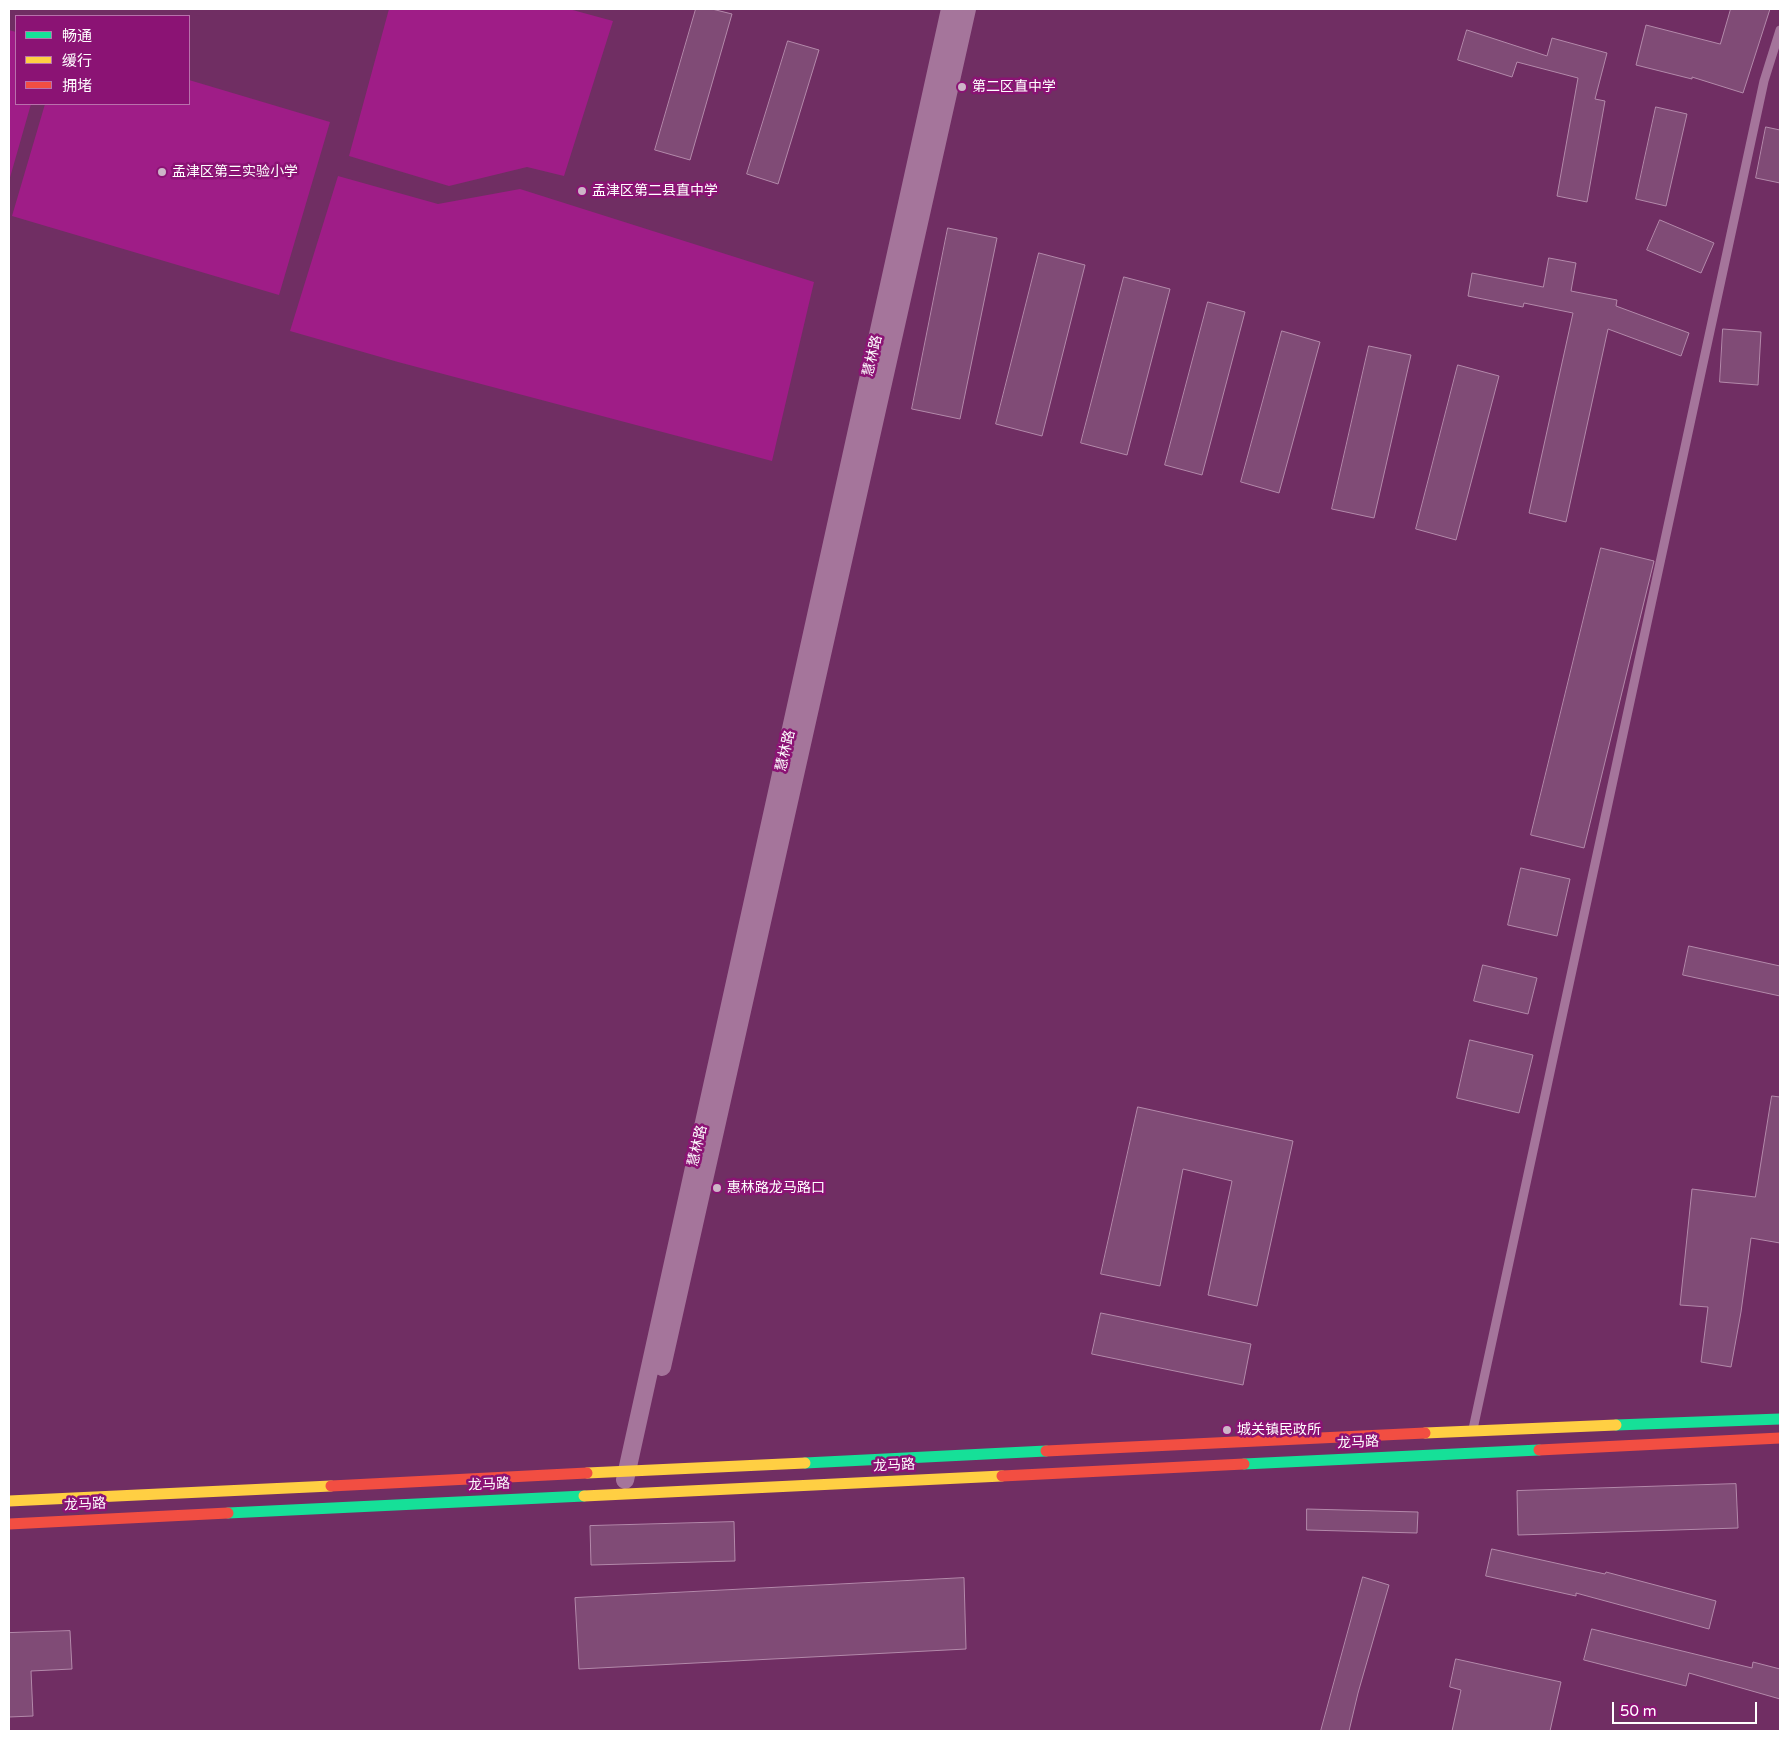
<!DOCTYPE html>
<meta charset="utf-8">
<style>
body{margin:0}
#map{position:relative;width:1789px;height:1740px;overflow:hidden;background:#702e63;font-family:"Varela Round","Noto Sans SC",sans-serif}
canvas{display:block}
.frame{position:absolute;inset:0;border:10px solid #fff;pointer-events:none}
.legend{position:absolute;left:15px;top:15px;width:175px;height:90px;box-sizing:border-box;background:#8b1374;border:1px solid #b971ac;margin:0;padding:6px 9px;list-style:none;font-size:15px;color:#fff}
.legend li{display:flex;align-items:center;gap:10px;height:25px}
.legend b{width:25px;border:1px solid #b971ac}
.scale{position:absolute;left:1612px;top:1702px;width:145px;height:22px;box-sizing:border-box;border:2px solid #fff;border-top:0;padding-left:6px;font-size:15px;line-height:18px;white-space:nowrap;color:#fff;-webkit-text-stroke:4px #8b1374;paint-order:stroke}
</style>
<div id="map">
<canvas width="1789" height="1740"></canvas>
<div class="frame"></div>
<ul class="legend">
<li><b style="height:6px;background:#16e098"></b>畅通</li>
<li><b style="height:6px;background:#ffcf43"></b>缓行</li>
<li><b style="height:6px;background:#f24e42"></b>拥堵</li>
</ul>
<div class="scale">50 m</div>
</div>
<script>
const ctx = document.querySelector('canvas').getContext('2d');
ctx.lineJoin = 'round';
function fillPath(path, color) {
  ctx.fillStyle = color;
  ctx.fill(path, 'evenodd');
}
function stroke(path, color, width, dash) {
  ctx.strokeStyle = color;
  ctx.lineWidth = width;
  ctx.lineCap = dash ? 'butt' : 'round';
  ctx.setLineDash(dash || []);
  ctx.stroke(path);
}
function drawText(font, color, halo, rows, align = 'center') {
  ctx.font = font + ' "Varela Round","Noto Sans SC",sans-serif';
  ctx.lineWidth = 5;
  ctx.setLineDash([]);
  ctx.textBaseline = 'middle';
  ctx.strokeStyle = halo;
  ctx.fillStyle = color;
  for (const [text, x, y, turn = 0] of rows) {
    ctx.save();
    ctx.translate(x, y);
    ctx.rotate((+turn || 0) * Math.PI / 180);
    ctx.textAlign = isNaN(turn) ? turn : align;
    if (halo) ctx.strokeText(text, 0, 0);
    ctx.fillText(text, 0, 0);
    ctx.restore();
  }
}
const green = new Path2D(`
 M389 9H569L613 21 564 176 527 167 449 186 349 156Z
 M9 30 16 32V104H31L9 181Z
 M189 80 330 122 279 295 12 216 45 104H189Z
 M338 176 438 204 520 189 814 282 772 461 398 362 290 331Z`);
const building = new Path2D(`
 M696 9H712L732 14 690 160 655 150Z
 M1731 9H1770L1743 93 1692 77V79L1636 65 1646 25 1720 44Z
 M1467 30 1547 56 1552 38 1607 53 1595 99 1605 101 1587 202 1557 196 1578 78 1517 62 1512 77 1458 60Z
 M788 41 819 50 778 184 747 174Z
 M1656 107 1687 114 1666 206 1636 199Z
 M1766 127 1780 130V183L1756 178Z
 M1660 220 1714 243 1701 273 1647 250Z
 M948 228 997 238 960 419 912 409Z
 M1039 253 1085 265 1042 436 996 424Z
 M1549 258 1576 263 1571 291 1617 300 1616 306 1689 333 1681 356 1608 329 1566 522 1529 513 1573 313 1524 303 1523 307 1468 296 1472 273 1543 287Z
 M1124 277 1170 289 1127 455 1081 443Z
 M1208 302 1245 312 1202 475 1165 465Z
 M1723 329 1761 332 1758 385 1720 382Z
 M1282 331 1320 342 1279 493 1241 482Z
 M1369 346 1411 355 1374 518 1332 509Z
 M1458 365 1499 376 1456 540 1416 529Z
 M1601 548 1654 561 1584 848 1531 835Z
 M1521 868 1570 879 1557 936 1508 925Z
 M1689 946 1780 966V996L1683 975Z
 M1483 965 1537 978 1528 1014 1474 1001Z
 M1470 1040 1533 1055 1519 1113 1457 1098Z
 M1772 1096 1780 1097V1243L1751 1238 1741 1312 1731 1367 1701 1362 1708 1307 1680 1305 1692 1189 1755 1197Z
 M1138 1107 1293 1141 1257 1306 1208 1295 1232 1181 1183 1169 1160 1286 1101 1274Z
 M1101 1313 1251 1344 1243 1385 1092 1354Z
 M1736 1484 1738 1528 1518 1535 1517 1491Z
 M1307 1509 1418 1512 1417 1533 1307 1530Z
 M734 1522 735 1561 591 1565 590 1526Z
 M1492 1549 1605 1574 1606 1572 1716 1601 1709 1629 1576 1593V1596L1486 1576Z
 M1363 1577 1389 1585 1358 1693 1349 1731H1321Z
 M964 1578 966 1649 579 1669 575 1598Z
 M1592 1629 1752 1668 1753 1662 1780 1669V1699L1689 1673 1686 1686 1584 1660Z
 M70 1631 72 1669 31 1671 33 1716 9 1717V1633Z
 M1456 1659 1561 1682 1550 1731H1452L1461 1690 1450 1687Z`);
const lane = new Path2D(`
 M1473 1429 1764 81 1780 30`);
const street = new Path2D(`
 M662 1367 967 9
 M625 1480 950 9`);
const fast = new Path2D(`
 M1616 1425 1780 1419
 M805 1463 1046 1451
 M1244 1464 1539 1450
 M228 1513 584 1496`);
const slow = new Path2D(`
 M1425 1433 1616 1425
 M587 1473 805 1463
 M584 1496 1002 1476
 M9 1501 331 1486`);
const jam = new Path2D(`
 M1539 1450 1780 1438
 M1046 1451 1425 1433
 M1002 1476 1244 1464
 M331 1486 587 1473
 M9 1524 228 1513`);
const markers = [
 [962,87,5,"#cdb6c8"],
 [162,172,5,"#cdb6c8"],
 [582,191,5,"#cdb6c8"],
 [717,1188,5,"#cdb6c8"],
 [1227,1430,5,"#cdb6c8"]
];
const poiNames = [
 ["第二区直中学",972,87],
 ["孟津区第三实验小学",172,172],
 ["孟津区第二县直中学",592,191],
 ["惠林路龙马路口",727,1188],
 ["城关镇民政所",1237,1430]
];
const streetNames = [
 ["慧林路",873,356,-77],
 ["慧林路",786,751,-77],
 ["慧林路",698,1146,-77],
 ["龙马路",1358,1443,-3],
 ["龙马路",894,1466,-3],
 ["龙马路",489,1485,-3],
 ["龙马路",85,1505,-3]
];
fillPath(green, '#9f1d87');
fillPath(building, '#804b76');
stroke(building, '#b389aa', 1);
stroke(lane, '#a5759b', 9);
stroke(street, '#a5759b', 18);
stroke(fast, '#16e098', 11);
stroke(slow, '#ffcf43', 11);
stroke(jam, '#f24e42', 11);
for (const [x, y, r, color] of markers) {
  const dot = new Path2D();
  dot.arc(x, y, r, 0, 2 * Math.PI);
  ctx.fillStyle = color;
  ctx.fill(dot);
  stroke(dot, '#8b1374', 2);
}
drawText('14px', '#fff', '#8b1374', poiNames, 'left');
drawText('14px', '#fff', '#8b1374', streetNames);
</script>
